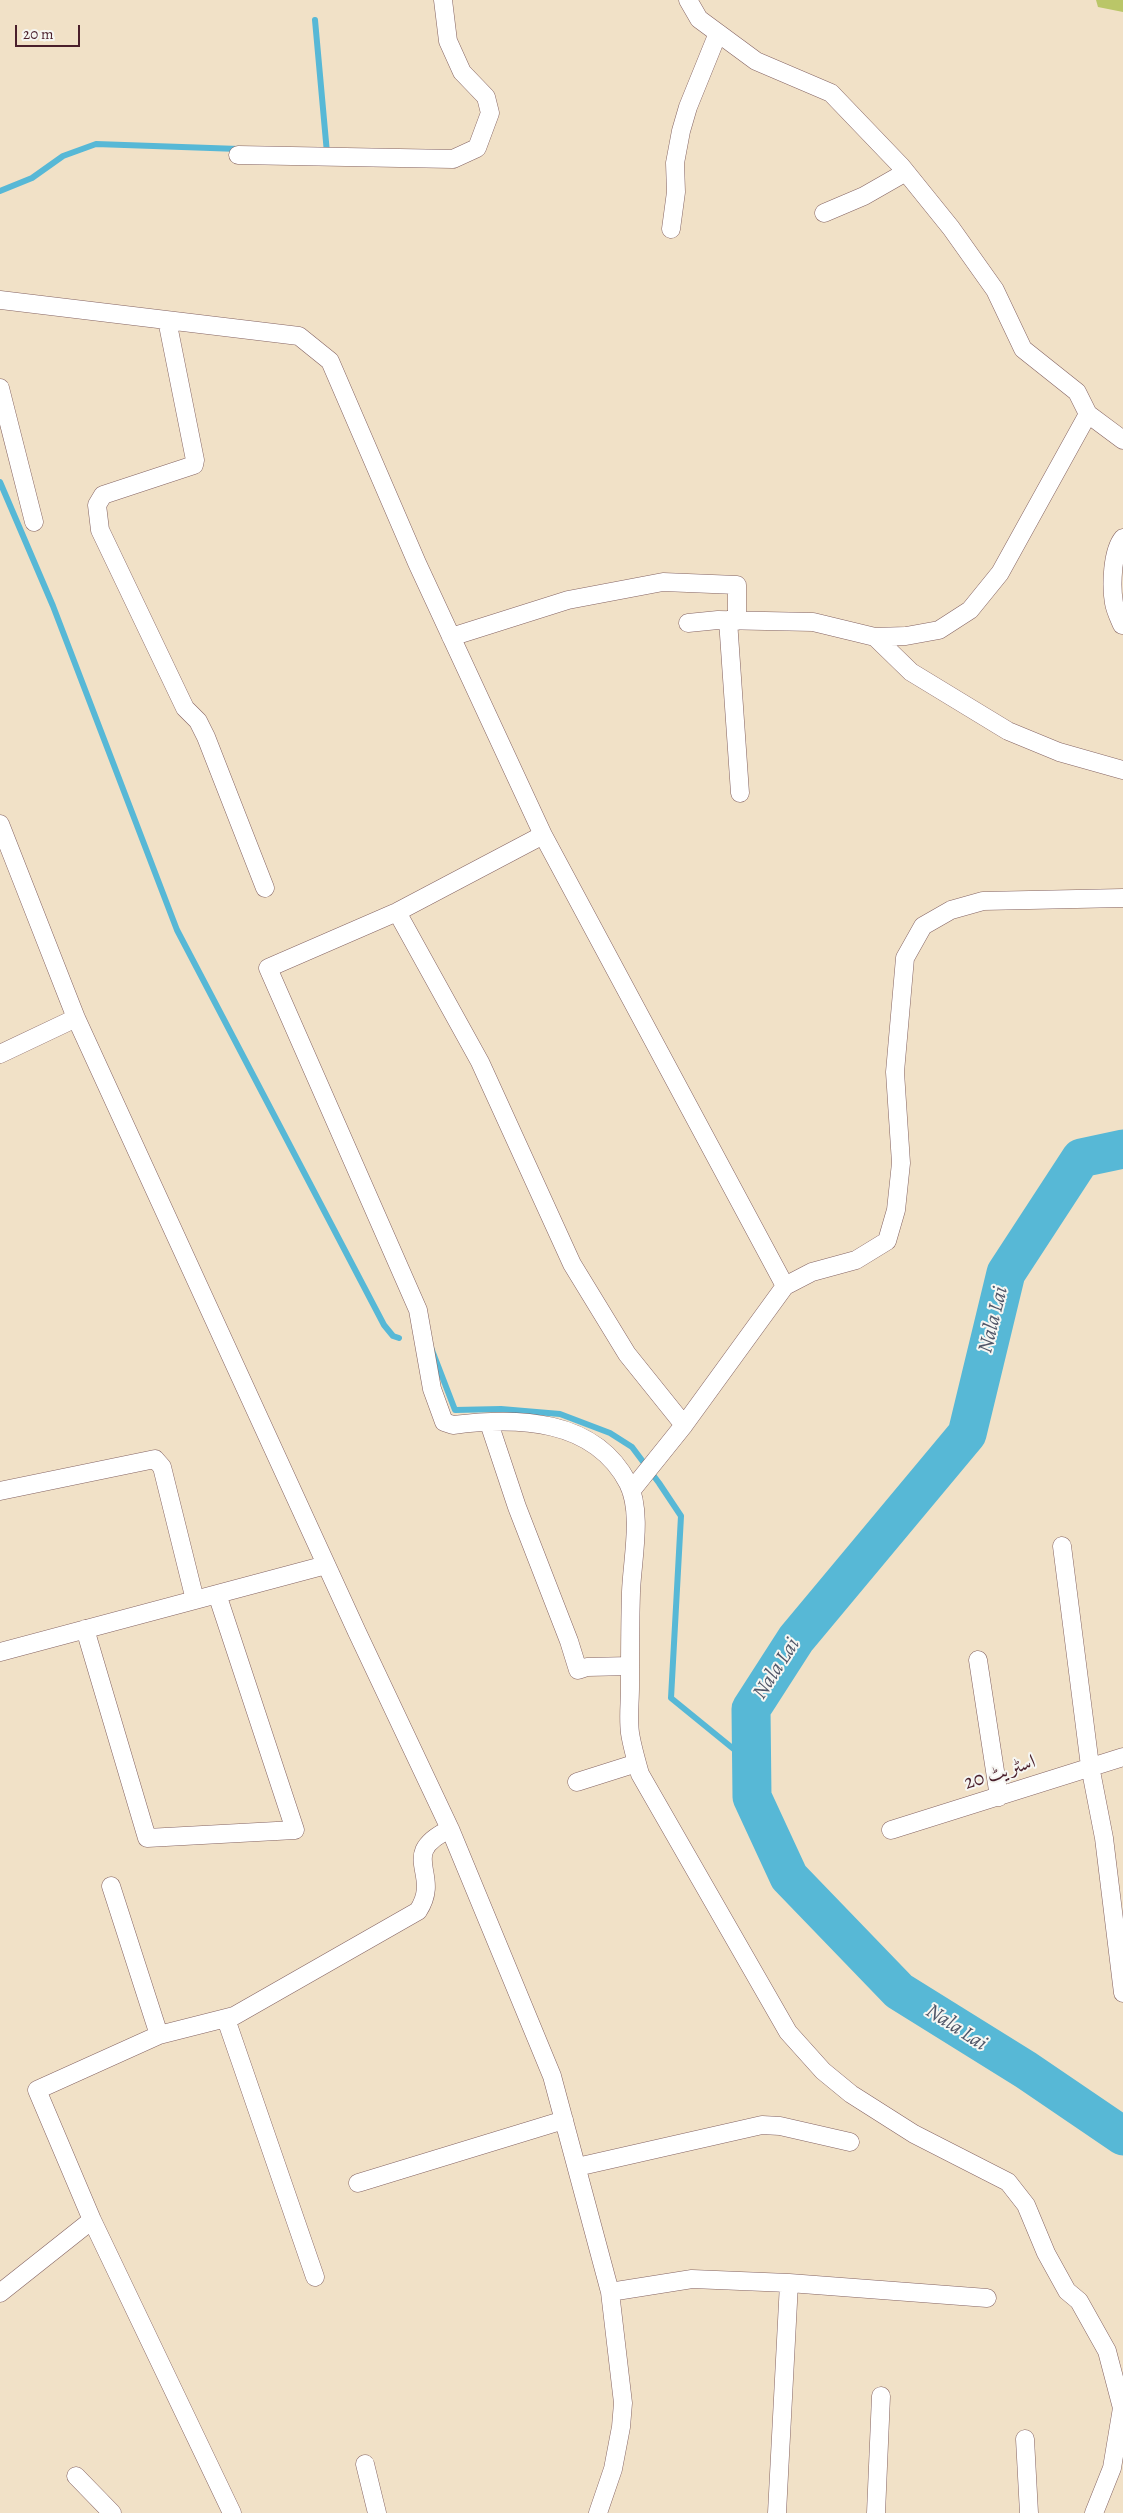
<!DOCTYPE html>
<meta charset="utf-8">
<style>
body{margin:0}
#map{position:relative;width:1123px;height:2513px;overflow:hidden;background:#f1e1c7;font-family:Alegreya,serif}
canvas{display:block}
.scale{position:absolute;left:15px;top:25px;width:65px;height:22px;box-sizing:border-box;border:2px solid #4a1f2b;border-top:0;padding-left:6px;font-size:15px;line-height:18px;white-space:nowrap;color:#4a1f2b;-webkit-text-stroke:4px #f6f6f2;paint-order:stroke}
</style>
<div id="map">
<canvas width="1123" height="2513"></canvas>
<div class="scale">20 m</div>
</div>
<script>
const ctx = document.querySelector('canvas').getContext('2d');
ctx.lineJoin = 'round';
function fillPath(path, color) {
  ctx.fillStyle = color;
  ctx.fill(path, 'evenodd');
}
function stroke(path, color, width, dash) {
  ctx.strokeStyle = color;
  ctx.lineWidth = width;
  ctx.lineCap = dash ? 'butt' : 'round';
  ctx.setLineDash(dash || []);
  ctx.stroke(path);
}
function drawText(font, color, halo, rows, align = 'center') {
  ctx.font = font + ' Alegreya,Amiri,serif';
  ctx.lineWidth = 4;
  ctx.setLineDash([]);
  ctx.textBaseline = 'middle';
  ctx.strokeStyle = halo;
  ctx.fillStyle = color;
  for (const [text, x, y, turn = 0] of rows) {
    ctx.save();
    ctx.translate(x, y);
    ctx.rotate((+turn || 0) * Math.PI / 180);
    ctx.textAlign = isNaN(turn) ? turn : align;
    if (halo) ctx.strokeText(text, 0, 0);
    ctx.fillText(text, 0, 0);
    ctx.restore();
  }
}
const green = new Path2D(`
 M1096 0H1123V12L1098 7Z`);
const stream = new Path2D(`
 M315 20 327 153H324
 M0 191 32 178 63 156 96 144 239 149
 M0 482 53 606 177 930 384 1325 393 1336 399 1338
 M430 1345 455 1410 501 1409 560 1414 610 1433 632 1447 659 1483 681 1516 671 1698 752 1764`);
const river = new Path2D(`
 M1123 1149 1081 1158 1006 1273 967 1434 796 1639 751 1709 752 1797 789 1877 899 1991 1026 2070 1123 2136`);
const minor = new Path2D(`
 M688 0 699 19 756 61 831 93 901 166 951 228 995 290 1023 349 1077 392 1088 414 1000 573 970 610 939 630 906 636 875 637 813 622 718 620 688 623
 M238 155 453 159 477 148 490 113 486 97 462 72 448 41 443 0
 M824 213 864 196 906 172
 M671 229 676 192 675 163 681 131 688 107 718 33
 M0 300 299 336 330 361 417 563 543 835 785 1286
 M167 320 195 460 194 465 103 495 97 505 100 530 185 708 198 721 206 737 265 888
 M0 388 34 522
 M1088 414 1123 440
 M728 620 740 793
 M1122 625C1119 618 1115 610 1114 603 1111 586 1112 551 1123 538
 M451 637 568 600 663 582 737 585V621
 M875 637 911 672 1008 731 1059 752 1123 770
 M0 824 76 1018 357 1632 450 1829 552 2076 610 2292 623 2403 621 2427 613 2469 598 2513
 M543 835 397 912 268 968 418 1310 432 1389 444 1422 453 1425C517 1417 594 1418 628 1483 643 1512 632 1561 631 1592 630 1624 630 1656 630 1687 630 1702 628 1718 630 1733 632 1746 636 1760 640 1774L788 2032 823 2071 851 2094 914 2134 1008 2182 1026 2205 1046 2253 1067 2291 1079 2301 1107 2351 1122 2408 1112 2468 1094 2513
 M397 912 480 1062 572 1264 627 1354 684 1425
 M0 1054 76 1018
 M489 1423 517 1507 569 1641 578 1670 587 1667 630 1666
 M0 1491 155 1459 162 1467 195 1600
 M631 1491 684 1425 785 1286 812 1272 856 1260 887 1241 896 1210 901 1163 895 1072 905 958 923 926 951 910 983 901 1123 898
 M1062 1546 1090 1766 1104 1838 1123 1993
 M85 1629 147 1838 295 1830 217 1594
 M0 1652 326 1565
 M978 1660 999 1797
 M577 1782 637 1763
 M891 1830 1123 1757
 M111 1886 159 2035
 M226 2019 315 2277
 M577 2167 762 2125 780 2126 850 2142
 M358 2183 564 2120
 M610 2292 692 2279 789 2283 987 2298
 M0 2293 92 2220
 M1025 2439 1029 2513
 M365 2464 377 2513
 M76 2476 112 2513
 M232 2513 92 2220 37 2090 159 2035 234 2016 418 1911C443 1873 396 1855 450 1829
 M777 2513 789 2283
 M876 2513 881 2396`);
const streetNames = [
 ["اسٹریٹ 20",1000,1773,-18]
];
const waterNames = [
 ["Nala Lai",994,1320,-76],
 ["Nala Lai",777,1669,-57],
 ["Nala Lai",956,2028,33]
];
fillPath(green, '#bac668');
stroke(stream, '#57b8d6', 6);
stroke(river, '#57b8d6', 39);
stroke(minor, '#846362', 19);
stroke(minor, '#fff', 18);
drawText('20px', '#4a1f2b', '#f6f6f2', streetNames);
drawText('italic 21px', '#4f5567', '#f6f6f2', waterNames);
</script>
